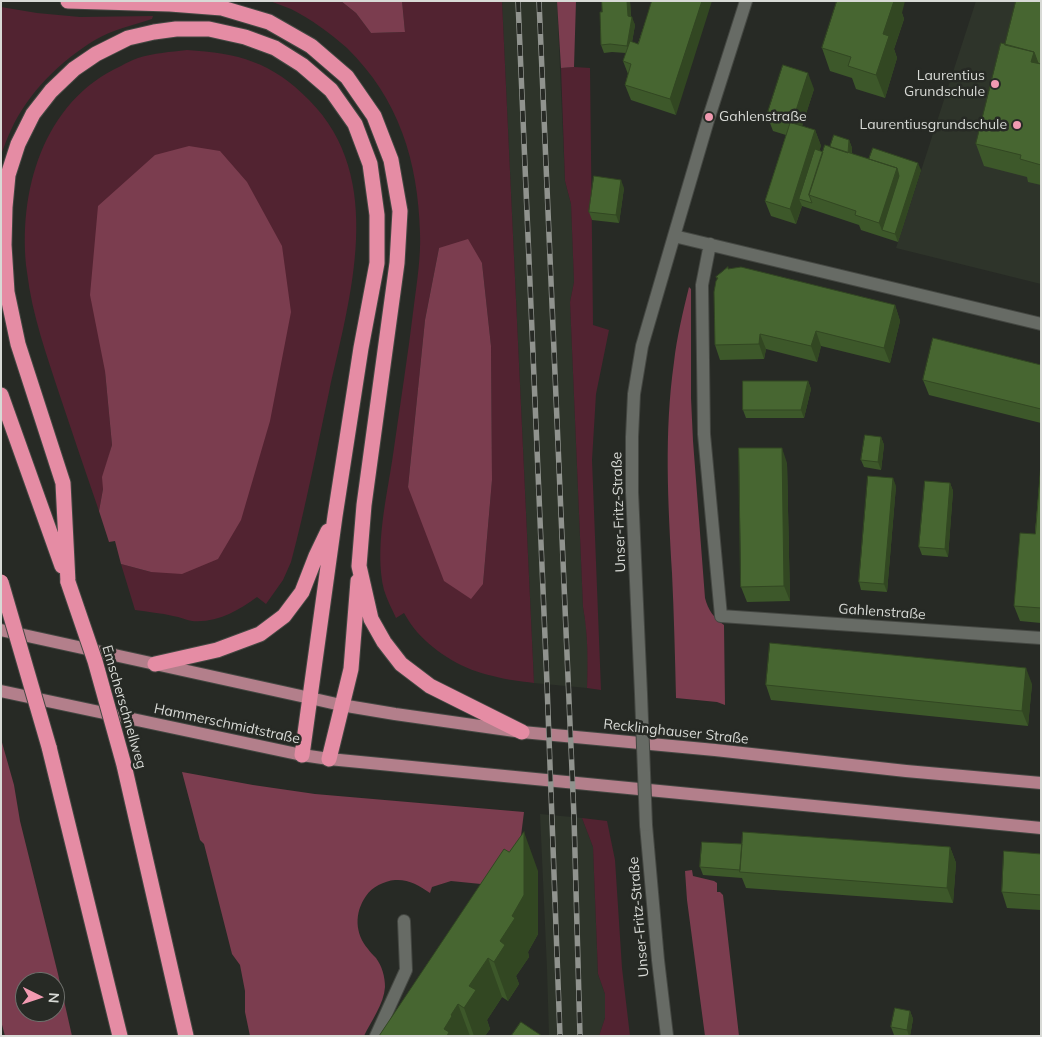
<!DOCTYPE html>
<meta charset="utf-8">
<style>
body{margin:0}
#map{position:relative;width:1042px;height:1037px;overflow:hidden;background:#272a25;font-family:Mulish,sans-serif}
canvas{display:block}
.frame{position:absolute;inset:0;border:2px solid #d8dad6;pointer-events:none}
.north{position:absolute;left:15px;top:972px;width:50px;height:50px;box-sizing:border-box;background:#272a25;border:1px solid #6e706c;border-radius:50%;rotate:94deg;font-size:14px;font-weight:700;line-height:20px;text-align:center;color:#d8dad6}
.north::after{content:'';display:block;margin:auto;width:18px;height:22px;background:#f19ab1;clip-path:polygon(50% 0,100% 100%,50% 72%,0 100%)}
</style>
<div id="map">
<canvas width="1042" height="1037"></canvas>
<div class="frame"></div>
<div class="north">N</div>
</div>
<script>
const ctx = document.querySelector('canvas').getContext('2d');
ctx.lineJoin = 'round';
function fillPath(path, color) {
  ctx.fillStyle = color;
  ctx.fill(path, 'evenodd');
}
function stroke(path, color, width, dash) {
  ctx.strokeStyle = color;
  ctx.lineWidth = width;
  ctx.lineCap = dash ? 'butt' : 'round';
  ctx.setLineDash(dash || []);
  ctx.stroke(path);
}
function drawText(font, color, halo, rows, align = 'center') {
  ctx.font = font + ' Mulish,sans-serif';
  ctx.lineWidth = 5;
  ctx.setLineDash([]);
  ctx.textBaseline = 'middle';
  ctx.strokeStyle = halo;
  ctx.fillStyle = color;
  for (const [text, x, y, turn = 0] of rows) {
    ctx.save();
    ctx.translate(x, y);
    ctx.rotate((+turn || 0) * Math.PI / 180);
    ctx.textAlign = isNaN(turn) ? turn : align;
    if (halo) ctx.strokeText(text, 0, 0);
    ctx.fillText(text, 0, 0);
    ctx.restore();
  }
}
const built = new Path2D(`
 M502 1H557L565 181 571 204 574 282 570 302 583 607 586 625 588 658 587 688 534 683Z
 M976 1H1041V284L896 248Z
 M540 814 582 818 593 847 598 974 605 994V1018L599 1036H549L547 969Z`);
const green = new Path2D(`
 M270 1H341L356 13 371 33 405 32 402 1H502L534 683C521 681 506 680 493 676 464 670 437 654 417 632 412 626 408 620 404 613L396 618C392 609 387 600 384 590 374 549 387 496 393 455 400 405 408 355 414 305 417 282 421 256 420 233 418 161 399 99 347 48 330 33 311 19 291 9 284 6 277 4 270 1ZM439 248 482 263 491 346 492 480 483 584 408 487 425 320Z
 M1 7 37 13 80 17 153 16 152 19C133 25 112 30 95 40 60 61 28 93 11 130 7 138 4 147 1 155Z
 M187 50C238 53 272 62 309 100 387 178 350 297 329 392 317 448 306 506 291 562L283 580 266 604 257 597C238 611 217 623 192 621 186 620 180 617 173 616 161 613 148 612 135 610L121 564 151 572 105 371 112 445 103 477V489L99 511C86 473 73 435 60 396 47 356 32 315 27 272 17 193 43 101 121 66 126 63 132 60 138 58 154 53 170 52 187 50Z
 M574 67 590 68 593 325 609 330 596 394 592 460 601 690 587 688C588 661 588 634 583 607L570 302 574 282 571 204 565 181 561 68Z
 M582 818 607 821 615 860 622 968 630 1036H599L605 1018V994L598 974 593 847Z`);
const forest = new Path2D(`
 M341 1H402L405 32 371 33 356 13Z
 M557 1H576L574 67 561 68Z
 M189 146 220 151 247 182 282 246 291 312 270 421 241 520 218 559 182 574 151 572 121 564 115 541 109 542 99 511 103 489 102 477 112 445 105 371 90 295 98 206 155 155Z
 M468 239 482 263 491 346 492 480 483 584 471 599 444 581 408 487 425 320 439 248Z
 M689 287 691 289V398L693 441 705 598C708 610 714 618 724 625L725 705 717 702 676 698C675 657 674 615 672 573 668 503 664 432 674 362 677 336 683 312 689 287Z
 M1 739 14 785 20 821 58 974 72 1036H5L1 1021ZM25 982H55V1012H25Z
 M182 772 253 785 315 794 524 812 519 852 481 884 451 881 432 887 430 893C419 885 408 879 395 880 384 881 372 887 366 896 354 913 355 934 368 949 370 952 373 955 376 958 382 966 385 977 385 987 384 1004 371 1021 364 1036H250L245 1012V991L240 965 232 954 204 844 200 840Z
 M692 870 693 876 714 881 717 883V892H720L723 895 739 1036H705L687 900 685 871Z`);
const minor = new Path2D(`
 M674 236 1041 324
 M710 244 702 285 704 434 721 616 1041 638
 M641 694 632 492V437L634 394 642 346 674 236 709 117 746 1
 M646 825 658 960 667 1036
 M376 1036 406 970 404 921`);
const major = new Path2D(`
 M1 630 310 698 341 705 395 714 522 732 715 750 906 771 1041 783
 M1 691 302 755 329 759 1041 828`);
const highway = new Path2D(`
 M68 1 170 4 222 8 269 22 311 46 347 77 374 116 391 160 400 211 397 263 364 505 359 566 371 619 384 642 401 664 430 686 522 732
 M1 395 62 566
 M68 582 63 483 18 344 7 292 4 245 5 207 8 175 18 144 33 114 51 91 74 69 96 54 128 38 154 32 176 29H209L245 37 275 48 302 65 331 90 355 124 370 164 377 215V263L361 348 335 516 302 755
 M155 664 217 650 260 634 284 616 302 592 316 556 328 531
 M49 747 120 1036
 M329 759 351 669 358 581
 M124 765 186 1036`);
const rail = new Path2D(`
 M518 1 547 684 560 1036
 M539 1 574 817 580 1036`);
const minorBridge = new Path2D(`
 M641 694 646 825`);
const highwayBridge = new Path2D(`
 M1 582 49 747
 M68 582 95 661 124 765`);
const wall = new Path2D(`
 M602 1H630L631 17 635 25 632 42 638 44 652 1 676 115 631 100 625 85 628 74 623 61 626 53 612 52 604 53 601 45Z
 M1041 1V185L1028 182 1027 177 984 166 976 144 1005 45Z
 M902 13 904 19 894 49 897 58 885 98 856 89 852 78 830 71 822 48Z
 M814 89 802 126 815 130 821 146 819 150 823 152 830 147 849 140 852 148V154L869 159 921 170 898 242 861 230 859 225 802 206 796 224 771 216 765 201 786 135 773 131 767 115Z
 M624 188 619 223 592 220 589 212Z
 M728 269 895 305 900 321 890 363 821 346 817 362 766 349 764 359 720 360 715 345 717 279 716 277Z
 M1041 365V423L929 395 923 380Z
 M808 381 811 389 804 418H746L743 410Z
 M881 437 884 445 881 470 864 467 861 460Z
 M787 463 790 601 747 602 741 587Z
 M1041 463V623L1020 621 1014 606 1035 534Z
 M950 483 953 491 948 557 922 555 919 547Z
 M896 486 887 592 861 590 859 582Z
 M1032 684 1028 726 771 700 766 685Z
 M742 844 950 847 956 863 953 903 746 888 742 878 703 875 700 867Z
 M1041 854V910L1007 908 1002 892Z
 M538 871V934L528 952 529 957 516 976 519 984 508 1001 502 997 487 1020 490 1029 485 1036H379Z
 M910 1011 913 1019 910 1036 894 1035 891 1027Z`);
const shadedWall = new Path2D(`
 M627 1H630L631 24 628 16Z
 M702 1H712L676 115 670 99Z
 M894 1H905L902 13 904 19 894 49 897 58 885 98 876 75 883 34Z
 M632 17 635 25 630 53 627 46Z
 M1034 52 1041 71 1031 62Z
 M808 73 814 89 798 139 792 123Z
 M815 130 821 146 804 200 799 199 802 206 796 224 790 209Z
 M849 140 852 148 851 162 848 154Z
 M918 163 921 170 898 242 895 234Z
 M897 168 902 184 882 230 879 223Z
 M621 180 624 188 619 223 616 215Z
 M895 305 900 321 890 363 884 348Z
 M816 331 821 346 817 362 811 346Z
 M760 334 766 349 764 359 759 344Z
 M808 381 811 389 804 418 801 410Z
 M881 437 884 445 881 470 878 462Z
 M782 448 787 463 790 601 784 586Z
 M893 478 896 486 887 592 884 584Z
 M950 483 953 491 948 557 945 549Z
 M1026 668 1032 684 1028 726 1022 711Z
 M524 832 538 871V934L528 952 529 957 516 976 519 984 508 1001 494 962 500 941Z
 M950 847 956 863 953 903 947 888Z
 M488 958 502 997 487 1020 490 1029 485 1036H474L464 1008 469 986Z
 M458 1004 470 1036H446L444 1029 451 1015Z
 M910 1011 913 1019 910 1036H909L907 1030Z`);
const building = new Path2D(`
 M602 1H627L628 16 632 17 627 46 610 44 601 45 600 12H602Z
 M652 1H702L670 99 625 85 631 64 623 61 630 41 638 44Z
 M837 1H894L883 34 889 36 876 75 848 66 851 57 822 48Z
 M1016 1H1041V64L1038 63 1034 52 1005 45Z
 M1001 43 1034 52 1031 62 1041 64V165L1020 159 1021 155 976 144Z
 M783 65 808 73 792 123 815 130 790 209 765 201 790 123 767 115Z
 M834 135 849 140 848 153 830 147Z
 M825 145 897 168 879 223 855 215 856 211 809 195Z
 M873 148 918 163 895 234 882 230 899 176 897 168 869 159Z
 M815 149 823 152 809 195 812 203 799 199Z
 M594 176 621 180 616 215 589 212Z
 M728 267V269L741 267 895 305 884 348 816 331 811 346 760 334 759 344 715 345 714 292 716 281 718 278 716 277Z
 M933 338 1041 365V409L923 380Z
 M743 381H808L801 410H743Z
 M865 435 881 437 878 462 861 460Z
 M739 448H782L784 586 741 587Z
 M1041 463V608L1014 606 1020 533 1035 534Z
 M868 476 893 478 884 584 859 582Z
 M925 481 950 483 945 549 919 547Z
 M770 643 1026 668 1022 711 766 685Z
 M524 832V895L512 916 515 918 500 941 505 945 494 962 488 958 469 986 476 990 464 1008 458 1004 451 1015 452 1016 444 1029 449 1032 447 1036H379L504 849 509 852Z
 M743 832 950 847 947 888 740 872Z
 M702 842 742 844 740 870 700 867Z
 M1004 851 1041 854V895L1002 892Z
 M895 1008 910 1011 907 1030 891 1027Z
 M521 1022 542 1036H514L512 1035Z`);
const markers = [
 [995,84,5,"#f19ab1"],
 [709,117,5,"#f19ab1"],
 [1017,125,5,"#f19ab1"]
];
const poiNames = [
 ["Laurentius",985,76],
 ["Grundschule",985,92],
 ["Gahlenstraße",719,117,"left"],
 ["Laurentiusgrundschule",1007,125]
];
const streetNames = [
 ["Unser-Fritz-Straße",619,512,-92],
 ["Gahlenstraße",882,612,4],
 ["Emscherschnellweg",124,707,74],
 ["Hammerschmidtstraße",227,724,12],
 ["Recklinghauser Straße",676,732,6],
 ["Unser-Fritz-Straße",639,917,-95]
];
fillPath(built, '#2e342a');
fillPath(green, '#522331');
fillPath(forest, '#7b3d4f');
stroke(minor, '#444742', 14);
stroke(major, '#444742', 14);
stroke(highway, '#444742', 17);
stroke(minor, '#676b65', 12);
stroke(major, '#b37f8b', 12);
stroke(highway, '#e58ca4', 15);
stroke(rail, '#90938e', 5.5);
stroke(rail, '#272a25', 4, [11]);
stroke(minorBridge, '#444742', 14, []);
stroke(highwayBridge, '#444742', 17, []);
stroke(minorBridge, '#676b65', 12);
stroke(highwayBridge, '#e58ca4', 15);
fillPath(wall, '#3d582a');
fillPath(shadedWall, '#324722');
fillPath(building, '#476631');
stroke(building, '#324722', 1);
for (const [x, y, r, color] of markers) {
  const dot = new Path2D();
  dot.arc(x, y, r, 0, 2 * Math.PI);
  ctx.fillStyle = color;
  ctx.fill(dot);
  stroke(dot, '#272a25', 2);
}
drawText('14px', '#d8dad6', '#272a25', poiNames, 'right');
drawText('14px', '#d8dad6', '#272a25', streetNames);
</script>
